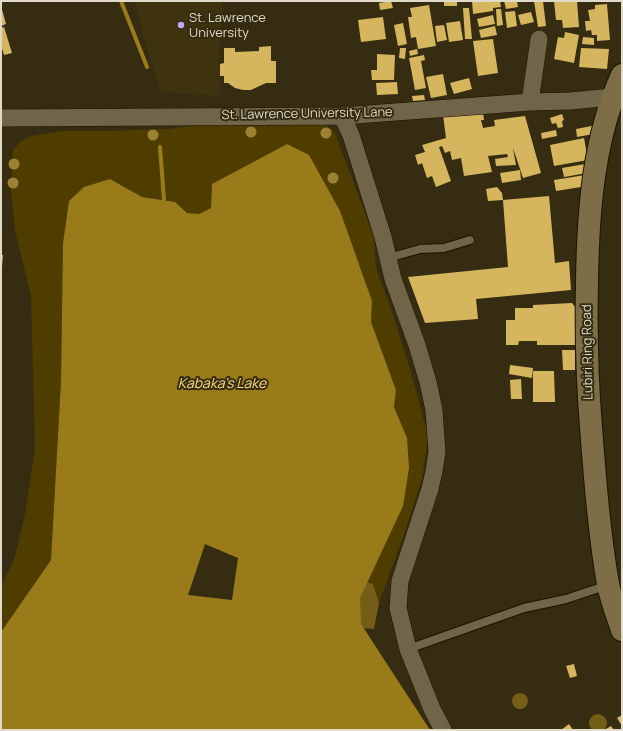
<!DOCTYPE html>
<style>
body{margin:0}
#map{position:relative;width:623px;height:731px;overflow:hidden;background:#352c11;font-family:Manrope,sans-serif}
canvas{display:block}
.frame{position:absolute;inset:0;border:2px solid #dfdaca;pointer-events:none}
</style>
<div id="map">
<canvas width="623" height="731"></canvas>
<div class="frame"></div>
</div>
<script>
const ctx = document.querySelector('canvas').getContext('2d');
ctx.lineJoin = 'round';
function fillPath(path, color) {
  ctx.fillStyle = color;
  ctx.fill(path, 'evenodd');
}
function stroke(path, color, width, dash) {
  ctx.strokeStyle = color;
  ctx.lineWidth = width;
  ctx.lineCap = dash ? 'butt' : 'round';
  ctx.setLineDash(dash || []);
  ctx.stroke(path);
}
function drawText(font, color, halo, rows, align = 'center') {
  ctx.font = font + ' Manrope,sans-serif';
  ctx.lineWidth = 4;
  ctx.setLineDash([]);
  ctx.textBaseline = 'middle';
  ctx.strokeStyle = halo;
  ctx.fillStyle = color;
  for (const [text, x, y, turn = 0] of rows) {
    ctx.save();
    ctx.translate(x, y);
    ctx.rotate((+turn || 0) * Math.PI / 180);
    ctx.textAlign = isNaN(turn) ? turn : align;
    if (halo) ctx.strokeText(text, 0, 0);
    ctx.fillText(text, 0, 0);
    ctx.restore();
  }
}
const built = new Path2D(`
 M134 1H223L219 48 220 96 160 92Z`);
const green = new Path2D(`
 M322 122 334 131 374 237 376 268 394 318 413 379 428 437 422 479 402 540 379 603 373 584 366 582 407 438 394 407 396 390 371 322 372 301 287 144 212 184 211 208 199 214 187 213 175 202 142 197 110 179 69 201 63 243 61 381 51 560 1 632V586L14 560 24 519 35 450 31 296 15 230 11 191 13 150 20 142 31 136 62 131H104L167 129 210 124Z`);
const forest = new Path2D(`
 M357 579 373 584 379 603 374 629 348 627Z
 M512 701a8 8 0 1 1 16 0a8 8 0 1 1-16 0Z
 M589 723a9 9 0 1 1 18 0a9 9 0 1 1-18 0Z`);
const water = new Path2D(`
 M287 144 309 155 340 211 372 301 371 322 396 390 394 407 407 438 409 468 403 506 360 598 361 624 430 730H1V632L51 560 61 381 63 243 69 201 84 187 110 179 142 197 175 202 187 213 199 214 211 208 212 184ZM205 544 238 558 232 600 188 595Z`);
const stream = new Path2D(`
 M121 1 147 67
 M160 147 164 200`);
const building = new Path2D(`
 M391 1 393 8 380 10 379 3Z
 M444 1H457V6H444Z
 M472 1H500L501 7 493 8V11L473 14Z
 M504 1H517L518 7 506 9Z
 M534 1H543L546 26 538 27Z
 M554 1H577L579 27 563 28 562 20H556Z
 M607 4 610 40 597 41V35H592L591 30 586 31 585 21H590L588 10 595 9V5Z
 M429 5 436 46 418 49 416 37 411 38 408 17H412L410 8Z
 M1 6 6 24 1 26Z
 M463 8H469L472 39H465Z
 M496 9H501L503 25 497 26Z
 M515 11 517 26 507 28 505 12Z
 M531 12 534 22 521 25 518 15Z
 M493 15 495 24 479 27 477 19Z
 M383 17 386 39 361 42 358 20Z
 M460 21 463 40 449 42 446 23Z
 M403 23 407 44 398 46 394 25Z
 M444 25 447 40 437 42 435 26Z
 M495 26 497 35 481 38 479 30Z
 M4 27 12 53 4 55 1 45V28Z
 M565 32 579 35 574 63 554 59 558 37 564 38Z
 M583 37 594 38V45L582 44Z
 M493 39 498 73 478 76 473 41Z
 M271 46V61H276V83H266L251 90H243L235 88 228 83H224V76H220V64L224 63V48H235V52L259 51V47Z
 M400 48H406L405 59 399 58Z
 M581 48 609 49 607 69 579 67Z
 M417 49 418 54 410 56 409 51Z
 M377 54 395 55 394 80H372L371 70H377Z
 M424 55 425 60 421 61 426 88 415 90 409 58Z
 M443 74 447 95 431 98 426 77Z
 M469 78 472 89 454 94 450 83Z
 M397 82 398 94 377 95 376 83Z
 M424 95 425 100 413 101 412 96Z
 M483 112 484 120H481L483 128 495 126 494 120 525 116 541 173 523 178 513 148 516 165 496 166 495 159 508 157 507 154 488 156 492 172 464 176 461 158 452 160 450 151 445 153 442 146 439 147 451 181 436 187 432 176 427 178 422 163 418 165 415 155 425 152 422 145 446 138 443 115Z
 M562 114 564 120 562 121 563 127 558 128 556 123 552 124 550 118Z
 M597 125 599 133 577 137 576 129Z
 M556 130 557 136 542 139 541 133Z
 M584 138 588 160 554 166 550 145Z
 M591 163 593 172 564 177 562 168Z
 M520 170 521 180 502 183 500 173Z
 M591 174 593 185 556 191 554 180Z
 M497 187 502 193 503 200 488 201 486 189Z
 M549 196 555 263 569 261 571 290 476 299 478 319 425 323 408 277 508 267 503 200Z
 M1 255H3L2 267H1Z
 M572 303 576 308V345H537V341H519L518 345H506V320H515V308H533V305Z
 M562 350H575V370H563Z
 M510 365 533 368 532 378 509 374Z
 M533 371H554L555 402H533Z
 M521 379 522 399H511L510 380Z
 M574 664 577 676 570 678 566 666Z
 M622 715V726L617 718Z
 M569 724 573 730H561Z
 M611 726 614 730H604Z`);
const service = new Path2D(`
 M388 258 420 249 444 248 470 240
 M408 649 524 608 566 599 608 585`);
const minor = new Path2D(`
 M530 102 539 39
 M342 116 351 135 383 237 393 279 417 345 428 382 434 410 437 452 434 471 430 489 400 581 398 608 408 649 432 709 443 730
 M1 118 342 116 530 102 570 101 612 97`);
const secondary = new Path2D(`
 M622 75C593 139 588 213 587 282 586 331 587 379 591 427 595 479 599 532 608 584 611 599 617 615 622 630`);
const trees = [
 [251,132],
 [326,133],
 [153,135],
 [14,164],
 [333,178],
 [13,183]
];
const markers = [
 [181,25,4,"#c2a8f3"]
];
const poiNames = [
 ["St. Lawrence",189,18],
 ["University",189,33]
];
const streetNames = [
 ["St. Lawrence University Lane",307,114,-1],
 ["Lubiri Ring Road",588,352,-91]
];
const waterNames = [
 ["Kabaka's Lake",222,384]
];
fillPath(built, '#3f320f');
fillPath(green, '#4f3d00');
fillPath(forest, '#745d16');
fillPath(water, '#997b1a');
stroke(stream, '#997b1a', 4);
fillPath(building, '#d5b65e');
stroke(service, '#1d1400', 10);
stroke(minor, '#1d1400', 18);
stroke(secondary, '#1d1400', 24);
stroke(service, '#706549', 8);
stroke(minor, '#706549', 17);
stroke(secondary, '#7e6e47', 22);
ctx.fillStyle = '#9c8133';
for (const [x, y] of trees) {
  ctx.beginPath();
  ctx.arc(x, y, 5.5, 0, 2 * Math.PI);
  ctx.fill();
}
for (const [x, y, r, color] of markers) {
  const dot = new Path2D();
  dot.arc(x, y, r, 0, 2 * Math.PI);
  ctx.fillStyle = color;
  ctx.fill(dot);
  stroke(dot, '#352c11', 1.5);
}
drawText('13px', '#dfdaca', '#352c11', poiNames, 'left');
drawText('13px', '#dfdaca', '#352c11', streetNames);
drawText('italic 14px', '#fcdc83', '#352c11', waterNames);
</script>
